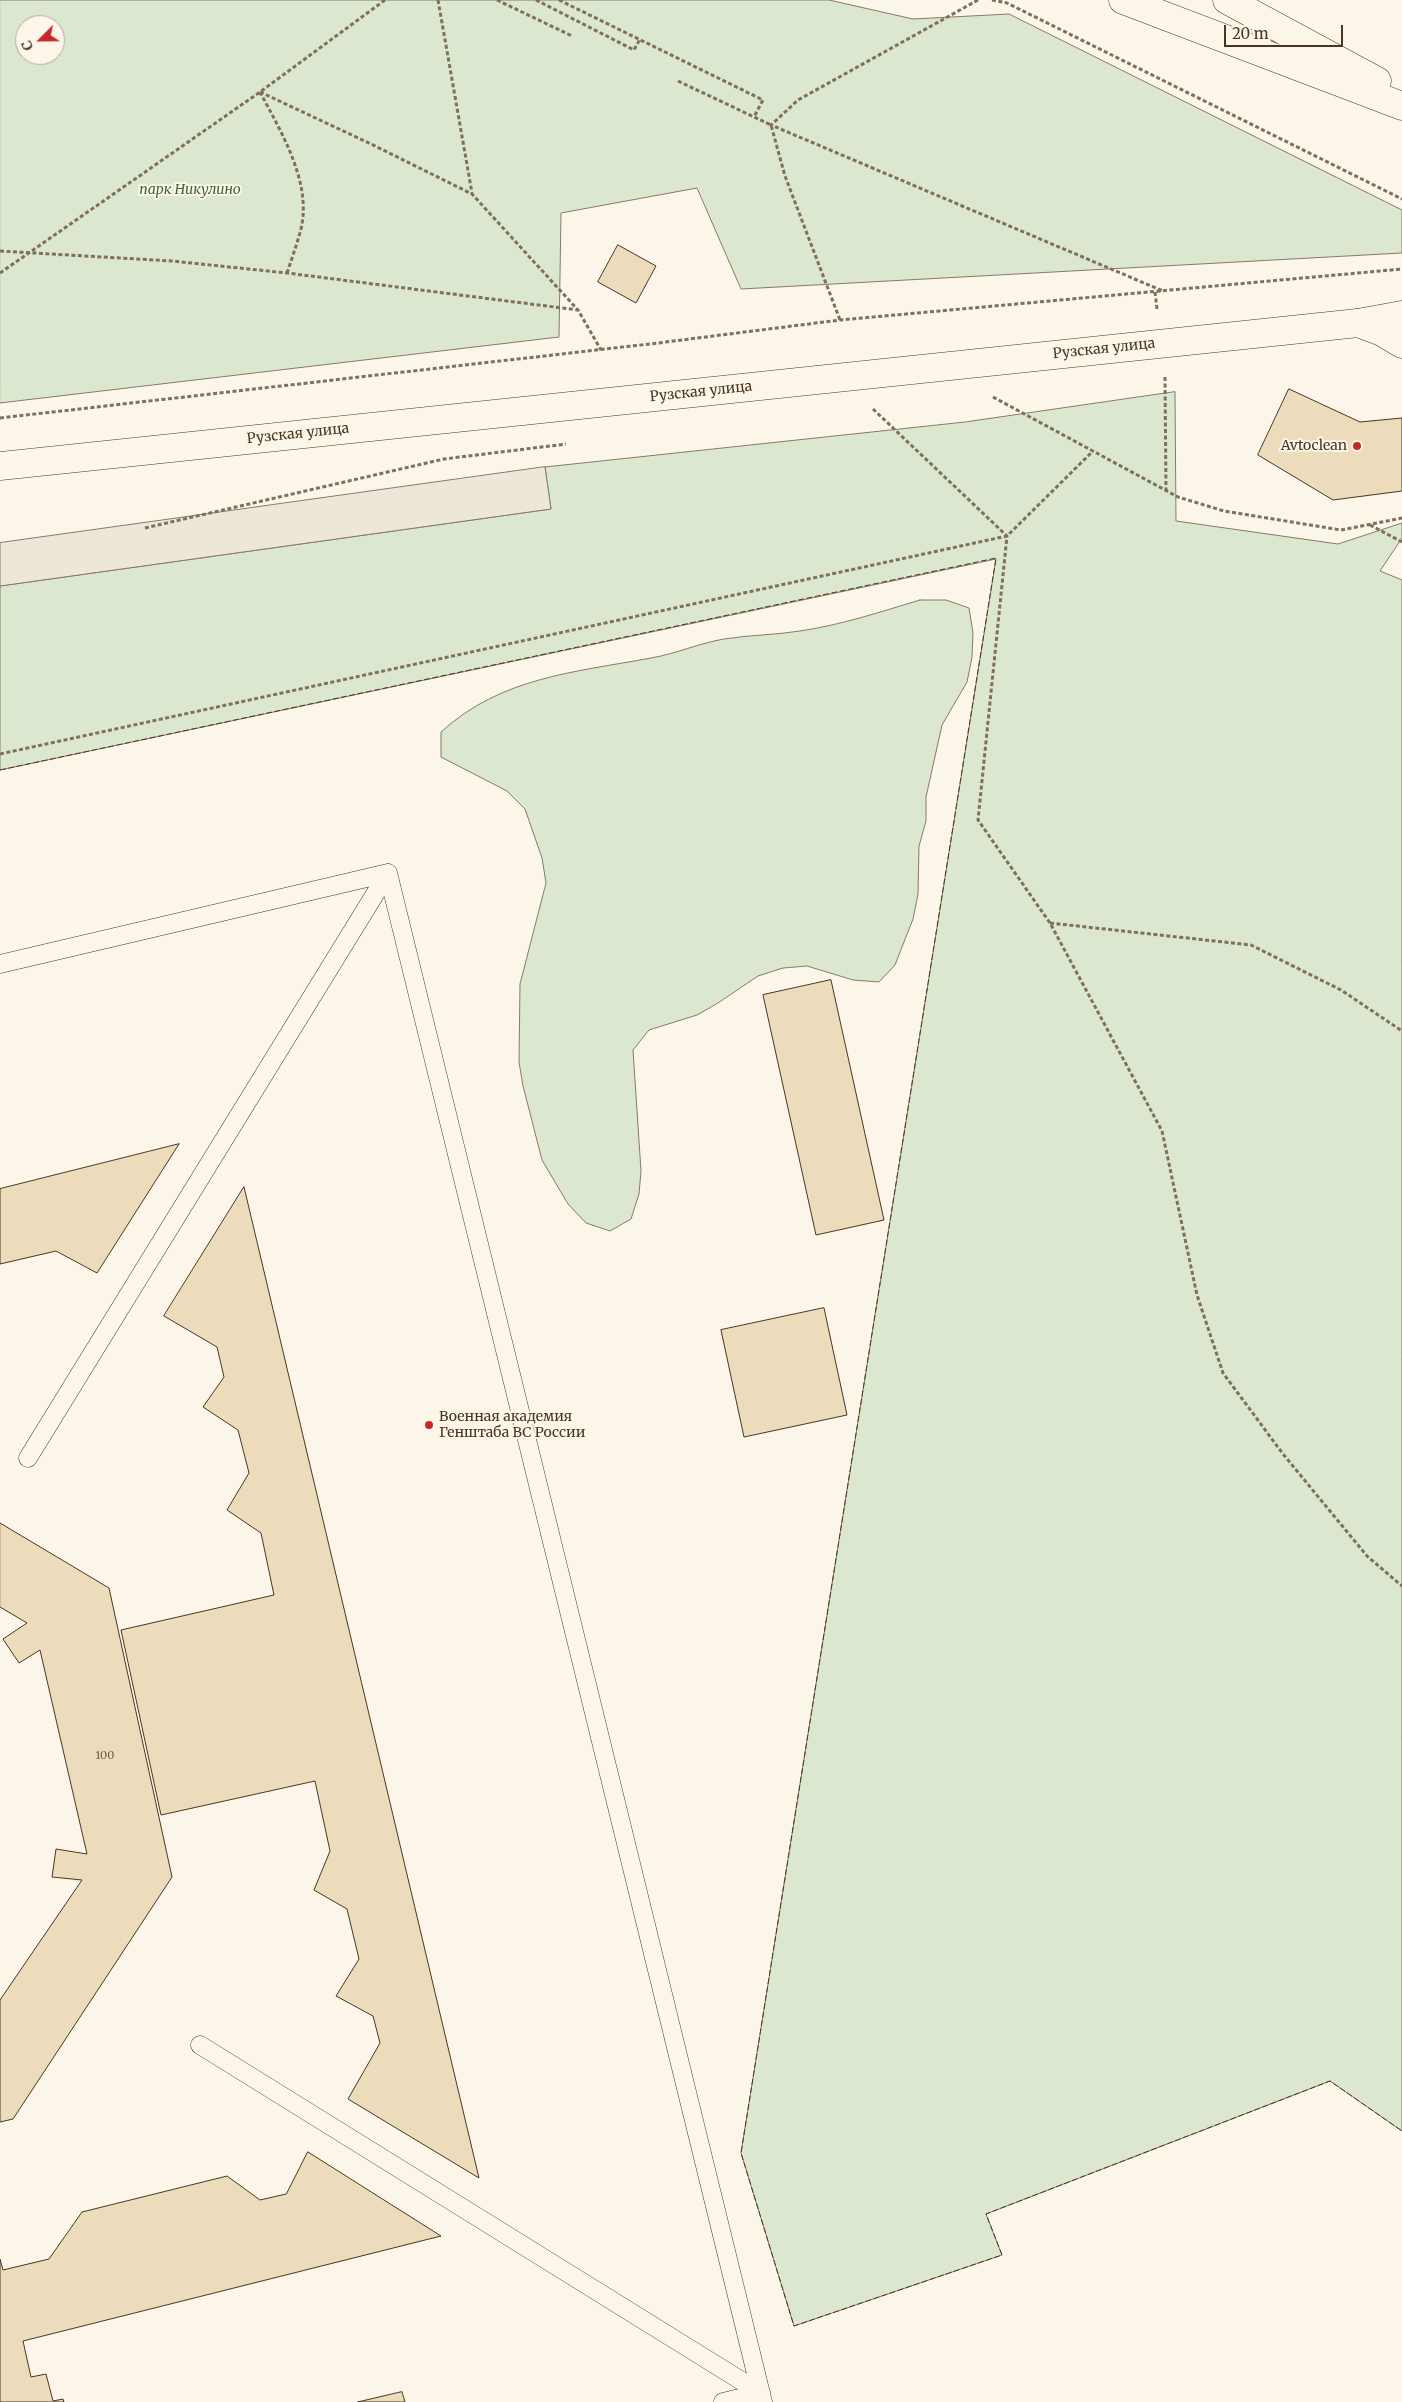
<!DOCTYPE html>
<meta charset="utf-8">
<style>
body{margin:0}
#map{position:relative;width:1402px;height:2402px;overflow:hidden;background:#fbf6e9;font-family:Merriweather,serif}
canvas{display:block}
.north{position:absolute;left:15px;top:15px;width:50px;height:50px;box-sizing:border-box;background:#fbf6e9;border:1px solid #b4a999;border-radius:50%;rotate:247deg;font-size:14px;font-weight:700;line-height:20px;text-align:center;color:#4a3520}
.north::after{content:'';display:block;margin:auto;width:18px;height:22px;background:#c62828;clip-path:polygon(50% 0,100% 100%,50% 72%,0 100%)}
.scale{position:absolute;left:1224px;top:25px;width:119px;height:22px;box-sizing:border-box;border:2px solid #4a3520;border-top:0;padding-left:6px;font-size:15px;line-height:18px;white-space:nowrap;color:#4a3520;-webkit-text-stroke:4px #fbf6e9;paint-order:stroke}
</style>
<div id="map">
<canvas width="1402" height="2402"></canvas>
<div class="north">С</div>
<div class="scale">20 m</div>
</div>
<script>
const ctx = document.querySelector('canvas').getContext('2d');
ctx.lineJoin = 'round';
function fillPath(path, color) {
  ctx.fillStyle = color;
  ctx.fill(path, 'evenodd');
}
function stroke(path, color, width, dash) {
  ctx.strokeStyle = color;
  ctx.lineWidth = width;
  ctx.lineCap = dash ? 'butt' : 'round';
  ctx.setLineDash(dash || []);
  ctx.stroke(path);
}
function drawText(font, color, halo, rows, align = 'center') {
  ctx.font = font + ' Merriweather,serif';
  ctx.lineWidth = 4;
  ctx.setLineDash([]);
  ctx.textBaseline = 'middle';
  ctx.strokeStyle = halo;
  ctx.fillStyle = color;
  for (const [text, x, y, turn = 0] of rows) {
    ctx.save();
    ctx.translate(x, y);
    ctx.rotate((+turn || 0) * Math.PI / 180);
    ctx.textAlign = isNaN(turn) ? turn : align;
    if (halo) ctx.strokeText(text, 0, 0);
    ctx.fillText(text, 0, 0);
    ctx.restore();
  }
}
const green = new Path2D(`
 M0 0H829L913 19 1009 14 1402 210V253L741 289 697 188 561 213 559 337 0 403ZM25 25H55V55H25Z
 M1175 392 1176 521 1338 544 1402 523V538L1380 571 1402 580V2131L1330 2081 986 2214 1002 2255 794 2326 741 2153 996 559 0 770V586L551 509 545 467 965 422Z
 M920 600H946L969 608 973 633 972 657 967 682 942 725 926 797V821L919 846 918 894 913 919 895 965 879 982 853 980 807 966 783 968 758 976 718 1003 697 1015 649 1030 633 1050 641 1171 639 1194 631 1219 610 1231 586 1223 568 1204 542 1160 523 1086 519 1062 520 984 546 883 542 858 525 809 507 791 441 757V732C501 677 576 672 651 658 675 654 700 643 724 639 749 635 775 635 800 631 841 625 880 612 920 600Z`);
const parking = new Path2D(`
 M545 467 551 509 0 586V543Z`);
const building = new Path2D(`
 M618 245 656 266 636 303 598 282Z
 M1289 389 1360 422 1402 418V491L1333 500 1258 455Z
 M831 980 884 1220 816 1235 763 995Z
 M179 1144 97 1273 56 1251 0 1264V1189Z
 M244 1187 479 2178 348 2099 380 2043 373 2016 336 1996 359 1959 347 1909 314 1890 330 1851 315 1781 161 1815 121 1630 274 1595 261 1533 227 1510 249 1473 238 1430 203 1407 224 1377 217 1347 164 1316Z
 M824 1308 847 1415 744 1437 721 1330Z
 M0 1523 109 1588 172 1877 13 2119 0 2122V2000L82 1880 52 1877 56 1849 87 1854 40 1650 19 1663 3 1639 27 1623 0 1607Z
 M308 2152 441 2236 23 2341 31 2377 46 2374 53 2401 63 2399 64 2402H0V2259L3 2270 49 2259 82 2212 227 2176 260 2200 286 2194Z
 M402 2392 405 2402H358Z`);
const path = new Path2D(`
 M438 0 472 193
 M497 0 572 36
 M536 0 634 50 640 39
 M559 0 763 100 754 117
 M978 0 798 100 771 125 1163 291
 M992 0 1007 3 1402 199
 M678 81 771 125 785 176 840 320
 M260 92 369 143 472 194 578 310 601 350
 M260 92C281 132 312 182 301 229 297 244 292 258 287 273
 M0 251 172 261 287 273 578 310
 M0 273 260 92 385 0
 M1155 292 1157 309
 M1165 377 1166 491
 M993 397 1178 497 1224 511 1341 530 1402 518
 M873 409 1007 536 978 820 1050 923 1162 1131 1197 1295 1223 1373 1283 1454 1367 1556 1402 1586
 M0 418 658 343 840 320 1402 269
 M1370 525 1402 542
 M145 528 444 459 566 444
 M0 754 1007 536 1093 451
 M1050 923 1251 945 1341 990 1402 1031`);
const service = new Path2D(`
 M388 873 763 2402
 M0 964 388 873 28 1458
 M200 2045 761 2393 723 2402`);
const minor = new Path2D(`
 M1358 323 1382 332 1402 344`);
const tertiary = new Path2D(`
 M0 466 1358 323 1402 315`);
const primary = new Path2D(`
 M1123 0 1402 106
 M1227 0 1377 81`);
const fence = new Path2D(`
 M0 770 996 558 741 2153 794 2326 1002 2255 986 2214 1330 2081 1402 2131`);
const markers = [
 [1357,446,5,"#c62828"],
 [429,1425,5,"#c62828"]
];
const numberNames = [
 ["100",105,1756]
];
const parkNames = [
 ["парк Никулино",190,190]
];
const streetNames = [
 ["Рузская улица",1104,349,-6],
 ["Рузская улица",701,392,-6],
 ["Рузская улица",298,434,-6]
];
const poiNames = [
 ["Avtoclean",1347,446],
 ["Военная академия",439,1417,"left"],
 ["Генштаба ВС России",439,1433,"left"]
];
fillPath(green, '#dce7d0');
stroke(green, '#887966', 1);
fillPath(parking, '#ede7d9');
stroke(parking, '#887966', 1);
fillPath(building, '#ecdcbc');
stroke(building, '#4a3520', 1);
stroke(service, '#4a3520', 19);
stroke(minor, '#4a3520', 29);
stroke(tertiary, '#4a3520', 29);
stroke(primary, '#4a3520', 29);
stroke(path, '#7f6f5c', 3, [4, 2.5]);
stroke(service, '#fbf6e9', 18);
stroke(minor, '#fbf6e9', 28);
stroke(tertiary, '#fbf6e9', 28);
stroke(primary, '#fbf6e9', 28);
stroke(fence, '#4a3520', 1, [6, 2.5]);
for (const [x, y, r, color] of markers) {
  const dot = new Path2D();
  dot.arc(x, y, r, 0, 2 * Math.PI);
  ctx.fillStyle = color;
  ctx.fill(dot);
  stroke(dot, '#fbf6e9', 2);
}
drawText('11px', '#725f47', null, numberNames);
drawText('italic 14px', '#436837', '#fbf6e9', parkNames);
drawText('14px', '#4a3520', '#fbf6e9', streetNames);
drawText('14px', '#4a3520', '#fbf6e9', poiNames, 'right');
</script>
